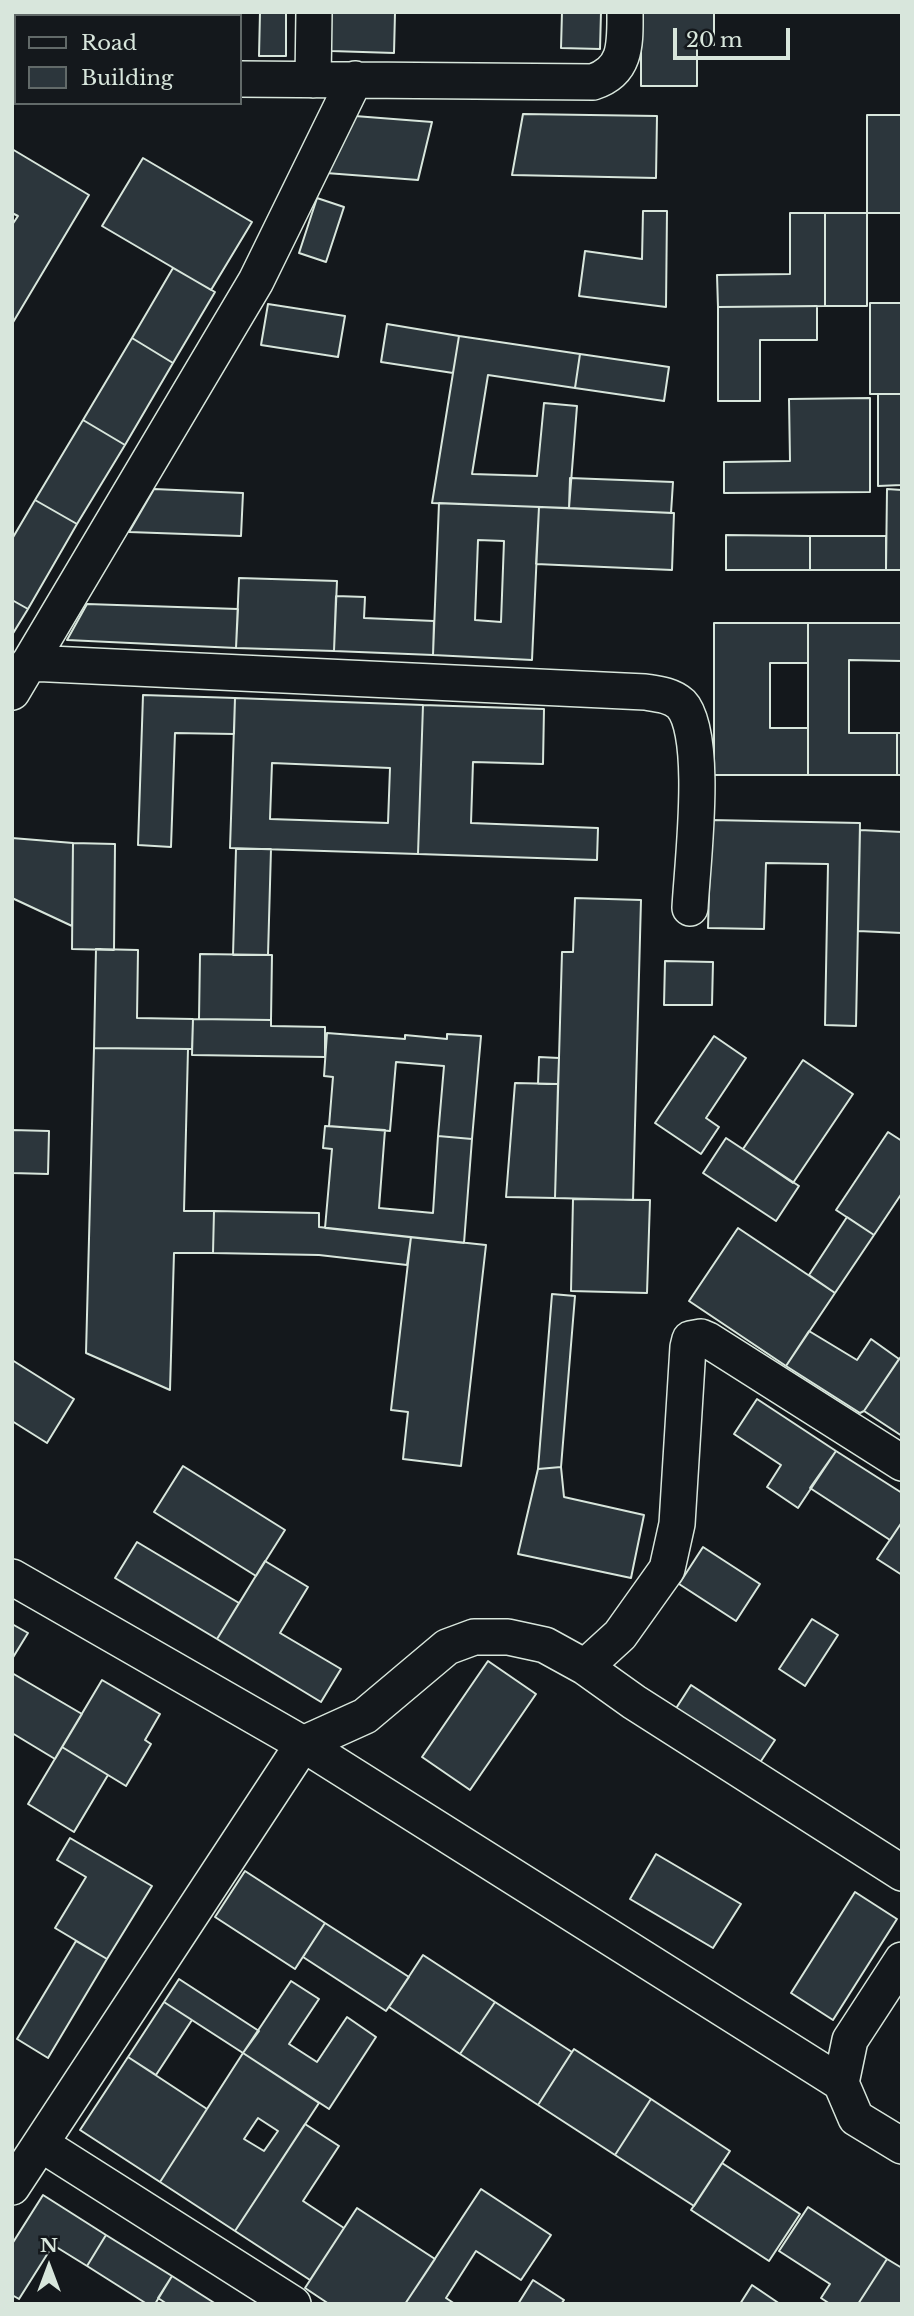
<!DOCTYPE html>
<style>
body{margin:0}
#map{position:relative;width:914px;height:2316px;overflow:hidden;background:#14181c;font-family:"Libre Baskerville",serif}
canvas{display:block}
.frame{position:absolute;inset:0;border:14px solid #d8e6dc;pointer-events:none}
.legend{position:absolute;left:14px;top:14px;width:228px;height:91px;box-sizing:border-box;background:#14181c;border:2px solid #626a69;margin:0;padding:9px 12px;list-style:none;font-size:21px;color:#d8e6dc}
.legend li{display:flex;align-items:center;gap:14px;height:35px}
.legend b{width:35px;border:2px solid #626a69}
.north{position:absolute;left:14px;top:2232px;width:70px;height:70px;-webkit-text-stroke:5px #14181c;paint-order:stroke;rotate:0deg;font-size:19px;font-weight:700;line-height:28px;text-align:center;color:#d8e6dc}
.north::after{content:'';display:block;margin:auto;width:24px;height:32px;background:#d8e6dc;clip-path:polygon(50% 0,100% 100%,50% 72%,0 100%)}
.scale{position:absolute;left:673px;top:28px;width:117px;height:32px;box-sizing:border-box;border:4px solid #d8e6dc;border-top:0;padding-left:9px;font-size:21px;line-height:24px;white-space:nowrap;color:#d8e6dc;-webkit-text-stroke:5px #14181c;paint-order:stroke}
</style>
<div id="map">
<canvas width="914" height="2316"></canvas>
<div class="frame"></div>
<ul class="legend">
<li><b style="height:9px;background:#14181c"></b>Road</li>
<li><b style="height:19px;background:#2c363c"></b>Building</li>
</ul>
<div class="north">N</div>
<div class="scale">20 m</div>
</div>
<script>
const ctx = document.querySelector('canvas').getContext('2d');
ctx.lineJoin = 'round';
function fillPath(path, color) {
  ctx.fillStyle = color;
  ctx.fill(path, 'evenodd');
}
function stroke(path, color, width, dash) {
  ctx.strokeStyle = color;
  ctx.lineWidth = width;
  ctx.lineCap = dash ? 'butt' : 'round';
  ctx.setLineDash(dash || []);
  ctx.stroke(path);
}
const building = new Path2D(`
 M22 12H82V16H22Z
 M260 12H286V56H259Z
 M331 12 395 13 394 53 331 51Z
 M562 12H601L600 49 561 48Z
 M641 12H714V45H697V86H641Z
 M523 114 657 116 656 178 512 175Z
 M342 115 432 122 418 180 326 173Z
 M867 115H902V213H867Z
 M12 149 89 195 12 324V225L18 216 12 213Z
 M143 158 252 222 211 290 102 226Z
 M317 198 344 207 326 262 299 253Z
 M643 211H667L666 307 579 296 585 251 642 259Z
 M790 213H825V306L718 307 717 275 790 274Z
 M825 213H867V306H825Z
 M173 268 215 292 173 363 132 338Z
 M870 303H902V394H870Z
 M268 304 345 316 338 357 261 345Z
 M817 306V340H760V401H718V307Z
 M387 324 459 336 453 373 381 362Z
 M459 336 580 354 575 388 488 375 472 474 537 476 544 403 577 406 569 508 432 503Z
 M132 338 173 363 125 445 83 420Z
 M580 354 669 367 664 401 575 388Z
 M878 394H902V485L878 486Z
 M870 398V492L724 493V462L790 461 789 399Z
 M83 420 125 445 77 524 35 500Z
 M570 478 673 482 671 513 569 508Z
 M154 489 243 493 241 536 129 532Z
 M887 489 902 490V570H886Z
 M35 500 77 524 28 609 12 600V539Z
 M439 503 539 507 532 660 433 655ZM478 540 504 541 501 622 475 620Z
 M539 507 674 513 672 570 536 564Z
 M726 535 810 536V570H726Z
 M810 536H886V570H810Z
 M239 578 337 581 334 651 236 648Z
 M336 596 365 597 364 618 434 621 433 655 334 651Z
 M12 600 28 609 12 635Z
 M87 604 238 609 236 648 67 640Z
 M714 623H808V663H770V728H808V775H714Z
 M808 623H902V661L849 660V733H897V775H808Z
 M143 695 235 698 234 734 175 733 171 847 138 845Z
 M235 698 423 705 418 854 230 848ZM272 763 390 768 388 823 270 819Z
 M423 705 544 709 543 764 473 762 471 823 598 828 597 860 418 854Z
 M897 733H902V775H897Z
 M711 820 860 823 856 1026 825 1025 828 864 766 863 764 929 708 928Z
 M860 830 902 832V933L858 931Z
 M12 838 73 843 72 926 12 898Z
 M73 843 115 844 114 950 72 949Z
 M236 849H271L268 955H233Z
 M575 898 641 900 633 1200 555 1198 562 952H573Z
 M96 949 138 950 137 1018 193 1019 192 1049 94 1048Z
 M200 954 272 955 271 1020 199 1019Z
 M665 961 713 962 712 1005H664Z
 M193 1019 271 1020V1026L325 1027V1057L192 1055Z
 M327 1033 405 1039V1035L447 1039V1034L481 1036 472 1139 438 1136 444 1066 396 1062 390 1131 329 1126 333 1077 324 1076Z
 M714 1036 746 1058 706 1118 719 1127 701 1154 655 1123Z
 M94 1048 188 1049 184 1211H214L213 1253H174L170 1390 86 1353Z
 M539 1057 559 1058 558 1084H538Z
 M803 1060 853 1094 793 1183 743 1149Z
 M515 1083 558 1084 555 1198 506 1197Z
 M325 1126 385 1130 379 1208 433 1213 438 1136 472 1139 464 1243 325 1228 332 1149 323 1148Z
 M12 1130 49 1131 48 1174 12 1173Z
 M888 1132 902 1141V1193L874 1235 836 1210Z
 M726 1138 799 1186 776 1221 703 1173Z
 M573 1199 650 1200 647 1293 571 1291Z
 M214 1211 319 1213V1227L411 1237 407 1265 319 1255 213 1253Z
 M847 1217 874 1235 835 1293 809 1275Z
 M738 1228 835 1293 786 1366 689 1301Z
 M411 1237 486 1245 461 1466 403 1459 408 1412 391 1410Z
 M552 1294 575 1296 561 1467 538 1469Z
 M809 1331 857 1360 871 1339 899 1359 864 1411 860 1413 786 1366Z
 M902 1355V1436L864 1411Z
 M12 1360 74 1399 47 1443 12 1421Z
 M757 1399 836 1451 798 1508 767 1487 781 1465 734 1434Z
 M836 1451 902 1493V1522L890 1540 810 1488Z
 M183 1466 285 1530 256 1576 154 1512Z
 M561 1467 564 1497 644 1515 631 1578 518 1554 538 1469Z
 M902 1522V1575L877 1559Z
 M137 1542 239 1603 217 1639 115 1578Z
 M703 1547 760 1584 736 1621 679 1584Z
 M265 1561 308 1587 280 1633 341 1669 321 1702 217 1639Z
 M812 1619 838 1635 805 1686 779 1669Z
 M12 1624 28 1633 12 1659Z
 M488 1661 536 1694 470 1790 422 1757Z
 M12 1673 82 1714 55 1759 12 1733Z
 M102 1680 160 1714 145 1740 151 1744 126 1786 62 1747Z
 M691 1685 775 1740 757 1767 673 1713Z
 M62 1747 108 1775 74 1832 28 1804Z
 M70 1838 152 1886 107 1959 55 1928 86 1877 57 1860Z
 M656 1854 741 1904 713 1948 630 1899Z
 M245 1871 325 1923 295 1969 215 1917Z
 M855 1892 897 1919 833 2020 791 1993Z
 M325 1923 409 1977 386 2011 303 1957Z
 M76 1941 107 1959 48 2058 17 2039Z
 M423 1955 495 2002 460 2054 389 2007Z
 M179 1979 259 2031 243 2053 164 2002Z
 M291 1981 319 1999 289 2044 317 2062 347 2017 376 2037 329 2109 243 2053Z
 M164 2002 192 2020 156 2075 128 2057Z
 M495 2002 572 2052 538 2105 460 2054Z
 M574 2049 651 2099 615 2155 538 2105Z
 M243 2053 319 2103 235 2231 160 2182ZM258 2118 278 2131 264 2151 244 2139Z
 M128 2057 207 2109 160 2182 80 2130Z
 M651 2099 730 2151 694 2206 615 2155Z
 M305 2124 339 2146 303 2201 344 2228 310 2280 235 2231Z
 M722 2163 800 2214 769 2261 691 2210Z
 M481 2189 551 2235 521 2280 476 2251 446 2298 455 2304H405Z
 M43 2195 106 2235 87 2266 53 2245 19 2299 12 2295V2244Z
 M808 2207 887 2259 858 2304H830L821 2298 830 2284 779 2251Z
 M357 2208 435 2259 405 2304H329L305 2288Z
 M106 2235 172 2276 155 2304H147L87 2266Z
 M887 2259 902 2268V2304H858Z
 M172 2276 216 2304H167L158 2298Z
 M533 2280 564 2300 561 2304H518Z
 M752 2285 780 2304H740Z`);
const street = new Path2D(`
 M12 76H16
 M240 79 593 82C627 71 625 43 625 12
 M313 80 314 12
 M29 663 645 692C658 694 671 695 681 704 709 733 692 866 690 908
 M12 692 256 281 355 79
 M12 1577 303 1744 12 2187
 M585 1667 620 1635 667 1569 677 1524 688 1347 690 1339 701 1337 708 1340 902 1463
 M303 1744 365 1716 447 1647 474 1637H508L545 1645 585 1667 634 1702 902 1873
 M303 1744 841 2083
 M902 1960 850 2040 841 2083 856 2118 902 2146
 M41 2144 293 2304`);
fillPath(building, '#2c363c');
stroke(building, '#d8e6dc', 2);
stroke(street, '#d8e6dc', 38);
stroke(street, '#14181c', 35);
</script>
